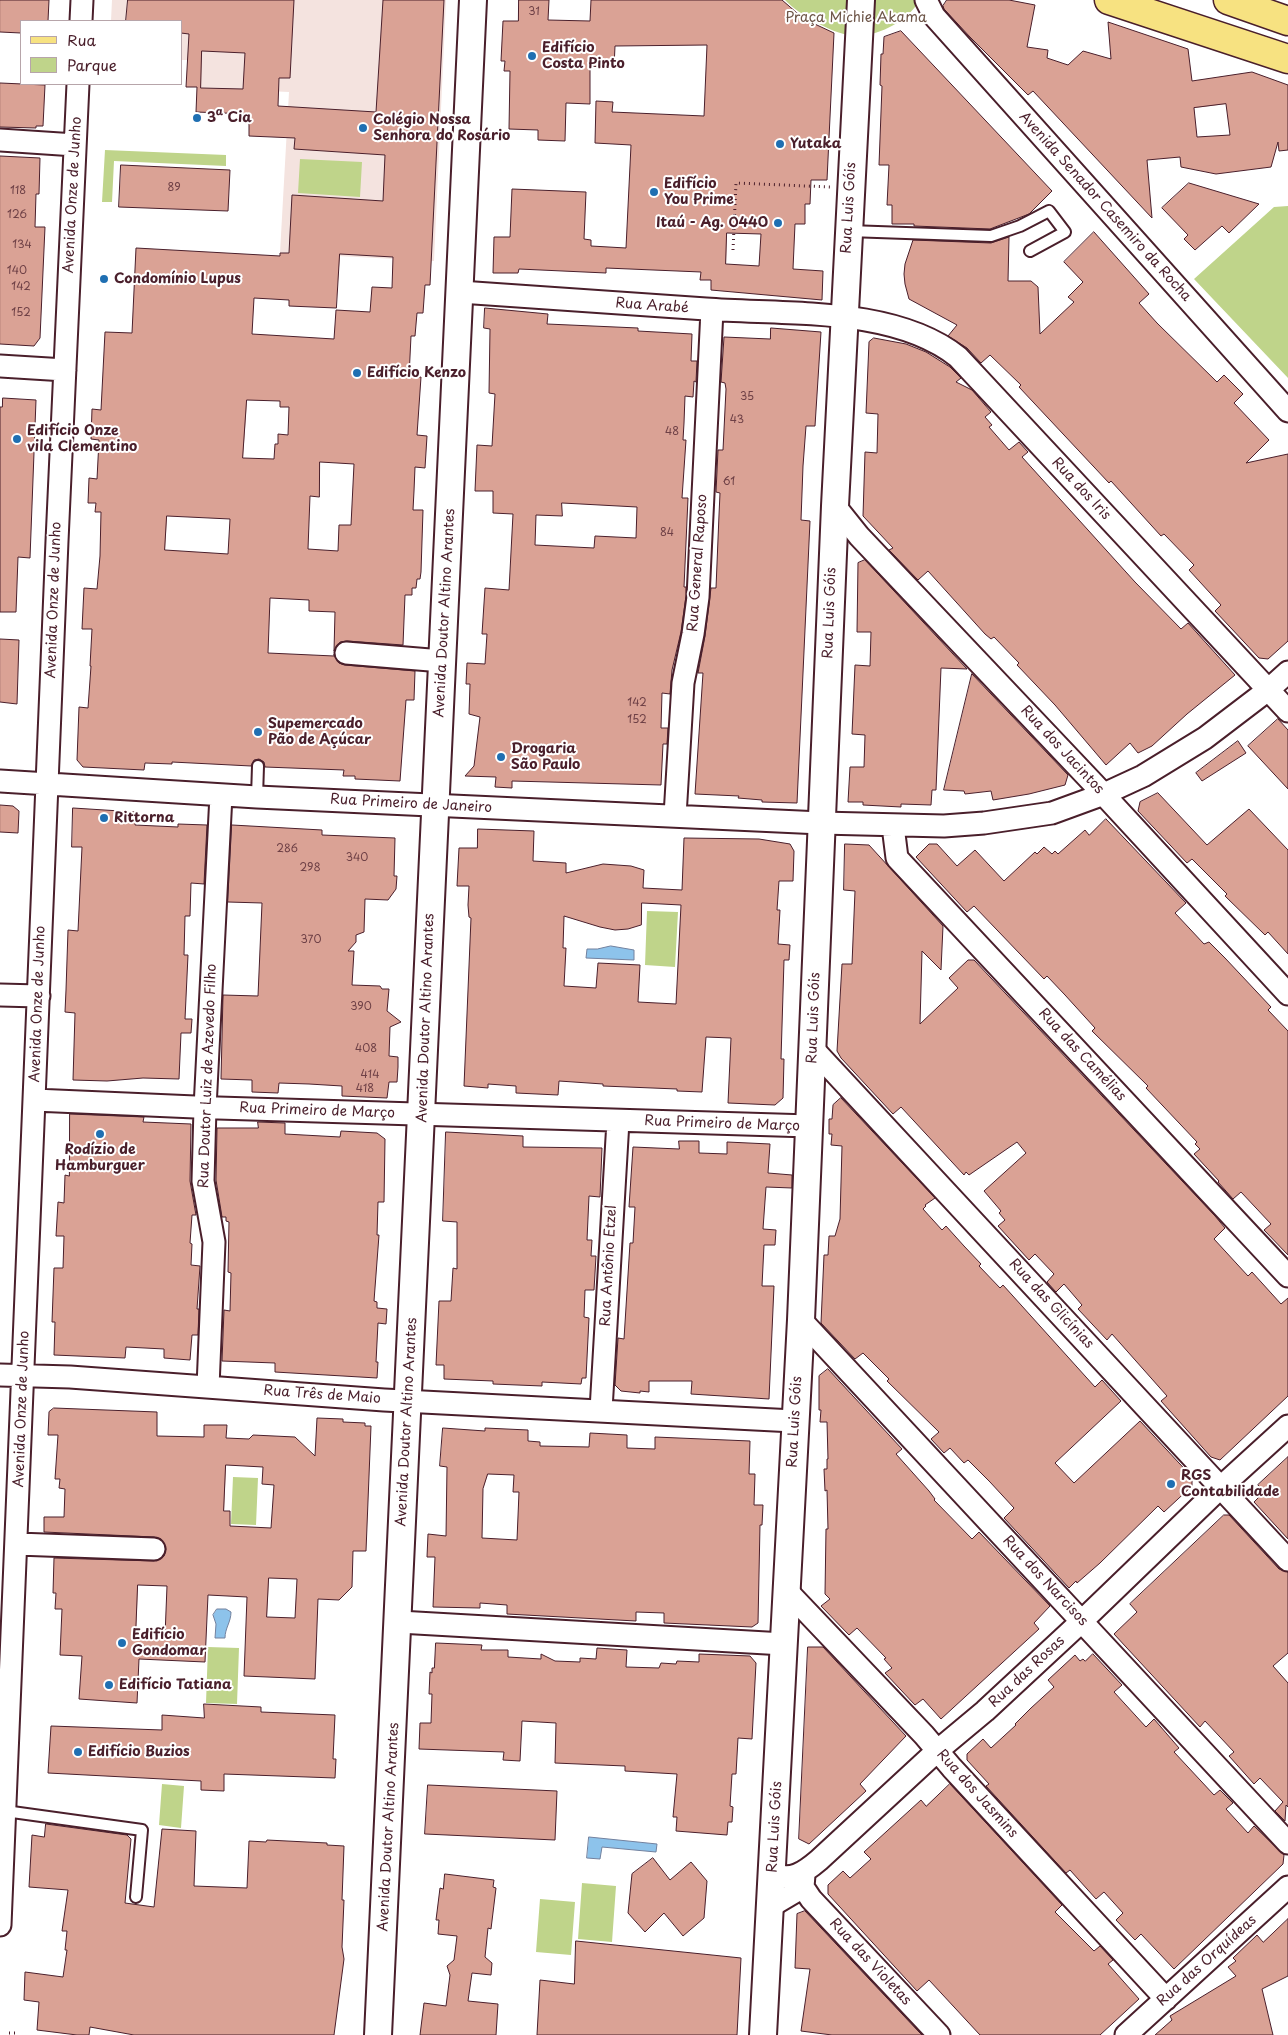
<!DOCTYPE html>
<meta charset="utf-8">
<style>
body{margin:0}
#map{position:relative;width:1288px;height:2035px;overflow:hidden;background:#fff;font-family:"Playpen Sans",sans-serif}
canvas{display:block}
.legend{position:absolute;left:20px;top:20px;width:162px;height:65px;box-sizing:border-box;background:#fff;border:1px solid #b7a5aa;margin:0;padding:6px 9px;list-style:none;font-size:15px;color:#4a1f2b}
.legend li{display:flex;align-items:center;gap:10px;height:25px}
.legend b{width:25px;border:1px solid #b7a5aa}
</style>
<div id="map">
<canvas width="1288" height="2035"></canvas>
<ul class="legend">
<li><b style="height:6px;background:#f7e281"></b>Rua</li>
<li><b style="height:14px;background:#bfd48a"></b>Parque</li>
</ul>
</div>
<script>
const ctx = document.querySelector('canvas').getContext('2d');
ctx.lineJoin = 'round';
function fillPath(path, color) {
  ctx.fillStyle = color;
  ctx.fill(path, 'evenodd');
}
function stroke(path, color, width, dash) {
  ctx.strokeStyle = color;
  ctx.lineWidth = width;
  ctx.lineCap = dash ? 'butt' : 'round';
  ctx.setLineDash(dash || []);
  ctx.stroke(path);
}
function drawText(font, color, halo, rows, align = 'center') {
  ctx.font = font + ' "Playpen Sans",sans-serif';
  ctx.lineWidth = 4;
  ctx.setLineDash([]);
  ctx.textBaseline = 'middle';
  ctx.strokeStyle = halo;
  ctx.fillStyle = color;
  for (const [text, x, y, turn = 0] of rows) {
    ctx.save();
    ctx.translate(x, y);
    ctx.rotate((+turn || 0) * Math.PI / 180);
    ctx.textAlign = isNaN(turn) ? turn : align;
    if (halo) ctx.strokeText(text, 0, 0);
    ctx.fillText(text, 0, 0);
    ctx.restore();
  }
}
const built = new Path2D(`
 M112 0H446L434 261 280 253 289 92 201 88 202 60H181V21H111Z`);
const green = new Path2D(`
 M785 0H918V3C906 21 882 34 860 36 839 38 799 15 785 0Z
 M105 150 226 155V166L114 161 112 202H102Z
 M300 159 362 162 360 197 298 193Z
 M1288 206V378L1194 279 1274 207Z
 M647 911 678 912 675 967 645 965Z
 M233 1477 258 1478 256 1525 231 1524Z
 M208 1647 239 1648 237 1704 206 1703Z
 M162 1784 184 1786 181 1828 159 1825Z
 M582 1883 616 1886 612 1942 578 1939Z
 M540 1899 575 1902 571 1955 536 1952Z`);
const water = new Path2D(`
 M611 946 634 950V960L586 958 587 949H597Z
 M217 1609H226L231 1612C231 1622 225 1628 225 1638H215L216 1624 213 1615Z
 M589 1837 657 1844 656 1852 602 1847 600 1859 587 1858Z`);
const building = new Path2D(`
 M0 0H49L48 21H21V33L0 32Z
 M128 0H294L290 78H279L278 106 376 112 383 0H444L430 285H425L423 313H417L415 336H411L409 377H421L417 435 427 436 425 468 415 467 414 491 413 510H423L421 572 420 579H417L416 588H412V595H405L403 645 347 641 340 642 334 651 335 612 309 611V600L270 598 268 653 334 656V654L339 663 345 665 415 671 414 700H406L400 781 355 779V776H343L344 770 265 767 264 762 259 759 254 760 251 766 172 762V764L145 763 144 770 83 767 77 760 79 707 88 708 91 666H90L92 629H82L84 588 97 589 100 556 101 512H95L96 503H88L89 478 97 479 99 440 91 439 92 409 101 410 105 332 132 333 136 248 280 256V253H289L292 195 383 201 385 155 294 149 295 138 249 136V114L196 112 197 87H186L189 34 181 33V21H126ZM202 51 245 53 243 89 201 88ZM340 254 393 257 392 288 372 287 370 312 336 310 334 339 252 334 254 298 289 300V306L336 308ZM247 400 280 401V407H289L288 435 278 434V444H275L274 459 243 458ZM320 462 354 464 351 525H339L338 551 308 549 310 496 319 497ZM167 516 230 519 228 554 165 550Z
 M519 0H549L548 20 590 21 591 0H782L804 19 834 33 827 180H811L810 204H805V224H795L793 269 823 271 822 300 711 290V280H700L701 272 606 268V273L519 269 518 273H493L494 237H510L512 189 586 192 584 239 591 240V246L626 248 631 145 595 143 596 101 613 102 612 112 704 116 707 45 615 46 614 68 590 66V104L566 103 565 141 538 140V130L509 129 510 71H504L505 61H501L503 21H518ZM727 233 761 234 759 266 726 264Z
 M947 0H1009L1035 5 1027 47 1048 50 1047 58 1068 65 1083 51 1111 59 1108 22 1188 49 1192 81 1252 72 1288 85V150L1279 151 1278 142 1271 167 1216 174 1181 167 1180 157 1147 160 1152 218 1033 91 1028 95 970 37 944 9 943 6ZM1226 104 1230 135 1197 137 1194 108Z
 M901 31 1052 191 1029 214 990 229 914 226V224H892V205H887L889 165H879L882 86 880 85 881 54H883L884 37Z
 M0 83 45 85 43 126H36V128L0 127Z
 M0 156 40 158 39 194H36L35 227H45L40 338 34 346 0 344Z
 M121 165 230 170 228 211 119 207Z
 M1189 183 1259 204 1229 233 1222 226 1195 250 1184 239 1188 235 1162 208Z
 M1094 232 1149 294 1139 303 1157 323 1217 382 1224 375 1243 394 1234 403 1269 440 1246 463 1288 454V641L1268 659 1259 658 1215 611 1221 605 1189 570 1194 565 1164 534 1161 536 1111 481 1109 483 1019 387 1021 385 990 355 981 363 967 348 948 336 957 325 909 299 905 284 904 274 905 264 913 240 991 243 1009 237 1008 281H1031L1038 287 1040 334 1074 302 1068 297 1083 282 1064 262Z
 M485 308 548 314 547 324 638 328V331L692 334 691 361H697L696 382 694 381 693 397 685 396 684 423 683 440H686L682 498H688L684 587H686V596L681 632 672 670 670 694 662 693 661 728H668L667 744H663L661 785 512 781V788L495 787 496 777 465 776 474 766 480 717 469 714 470 684H466L467 663 485 664 487 634H482L485 588 509 590 513 514 493 513V491H475L477 445 492 446 495 394 489 393 490 329 484 328ZM562 503 637 507 636 538 595 536 594 548 535 545 536 515 562 516Z
 M771 328 821 332 815 426H806L803 466 801 520 810 521 797 803 762 802V800L738 798 739 796 695 794 703 673H698L705 636 711 588H716L719 515 720 493 716 492 718 450H723L726 389 725 383 721 382 724 337 770 339Z
 M874 338 906 344 926 352 950 367 961 378 956 382 972 390 991 412 985 417 992 425 989 427 1009 450 1019 442 1028 452 1022 457 1135 582 1181 629 1188 623 1235 675 1187 714 1152 746 1138 753 1130 743 1106 765 1055 705 1017 665 1019 663 994 637 991 639 985 634 928 571 918 580 889 550 893 548 863 516 865 452 877 453 878 414 866 413 869 342Z
 M3 398 36 400 30 558 18 557 16 612H0V407H2Z
 M865 560 967 669 941 668 936 790H932L931 805 901 804V807L863 805V802H848L850 767H864L865 735 852 734 855 665 870 666 871 632H857L858 563Z
 M0 639 19 640 17 704 0 702Z
 M972 674 1068 775 1065 785 1029 794 993 800 991 791 965 794 964 791 944 790Z
 M1278 719 1288 730V789L1248 746Z
 M1238 741 1246 753 1202 781 1196 773Z
 M1158 793 1207 845 1249 809 1288 850V954L1268 932 1265 935 1225 896 1227 894 1192 859 1187 863 1138 811 1140 802Z
 M0 805 13 806 19 811 18 833 0 832Z
 M73 808 136 812 135 825 178 827V824L207 825 204 884 191 883 190 916H185L184 955H188L185 1019H192L191 1033H181L179 1079 143 1078 107 1081 73 1080 75 1013 65 1012 66 990 68 930 78 931 82 847H72Z
 M1106 819 1186 903 1175 913 1204 944 1209 942 1225 958 1271 1007 1268 1010 1288 1031V1255L1264 1230 1271 1224 1241 1192 1233 1199 1218 1182 1219 1181 1194 1154 1200 1149 1195 1144 1197 1142 1146 1088 1148 1086 1092 1031 1095 1028 1065 995 1047 976 1044 979 974 906 967 912 916 857 929 844H937L957 866 975 850 1004 881 1035 852 1037 854 1044 847 1052 854 1055 851 1058 854 1085 830 1089 835Z
 M232 825 322 830V835L395 838 394 876H397L396 889 388 900 365 899 364 932 356 935V942L348 951H354L352 985 380 986 382 989H389L387 1011 401 1022 390 1027 389 1056 398 1057V1067L397 1082H389L387 1098 342 1096V1086L309 1084 279 1083 278 1093 252 1092V1080L221 1079 223 995 258 996 262 903 228 902Z
 M478 829 534 831 533 861 566 863V873L603 864 631 866 644 870 643 888 682 890 684 838 759 839 790 844 794 851 793 881H779L777 910H780L778 944 790 945 789 960H784L781 1059H784L783 1098 775 1105 728 1103 731 1038 706 1037 702 1092 677 1091V1089L603 1086V1084L559 1081 558 1095 516 1093V1086L488 1084V1088L464 1086 471 918 469 917 468 905 469 886H457L459 848H477ZM642 903 681 905 676 1004 638 1002 640 965 598 963 596 988 564 986 566 948H563L564 916 600 927 615 930 628 929 641 925Z
 M845 844 869 845 943 926 941 970 922 951 920 1024 958 988 949 978 968 960H974L1215 1216 1225 1228 1214 1239 1248 1276 1252 1272 1281 1304 1288 1298V1396L1220 1460 1211 1457 1161 1401 1167 1396 1112 1334 1107 1340 1078 1309 1082 1305 1064 1284 1056 1292 1047 1282 1054 1274 1035 1254 1029 1260 998 1226 1005 1220 999 1213 1001 1211 984 1191 1026 1153 1017 1142 969 1175 966 1172 964 1175 901 1107 893 1114 841 1058 837 1051 842 964H852L855 891 844 890Z
 M841 1098 935 1198 925 1205 926 1206 923 1209 942 1230 946 1226 964 1246 981 1264 979 1266 1000 1288 1003 1285 1095 1387 1102 1380 1121 1401 1055 1463 1074 1483 1140 1421 1192 1477V1486L1164 1512 1158 1506 1100 1563 1077 1583 1076 1581 1069 1588 1004 1518 1014 1508 990 1482 968 1460 964 1463 950 1448 944 1453 931 1439 939 1432 887 1381 889 1379 863 1353 855 1359 821 1323 824 1255H828L829 1236H835L840 1219 842 1146 831 1145 832 1134H829V1119H832L833 1105Z
 M70 1114 144 1117 143 1122 191 1124 190 1181 196 1215H192L190 1243 192 1244 191 1265 200 1266 197 1309H199L198 1335H192L190 1360 164 1358V1349L126 1347 125 1358 54 1355 55 1322H52L54 1268H63L64 1236H56L58 1202 64 1203 65 1175 69 1176Z
 M258 1122 285 1123V1134L340 1137 341 1131 377 1133 385 1139 384 1202H378L377 1235H379L374 1301 377 1302V1308L387 1309 386 1324 378 1323 376 1362H378L377 1378 275 1372V1363L222 1361 224 1310 230 1311 231 1273 228 1272 229 1222 226 1221V1217H222L216 1180 217 1128H258Z
 M446 1132 523 1136V1147L602 1148 600 1197 589 1196 587 1240H592L591 1256H596L594 1290H585L584 1317 589 1318 586 1378H582L581 1384 542 1382V1386L493 1384V1381L444 1379V1365H436L439 1301H451L453 1268 457 1269V1222L443 1221Z
 M679 1141H699V1153L727 1154V1142L770 1144 768 1173 792 1175V1188L766 1187 763 1229 776 1230 775 1245H764L762 1286H774L769 1399 691 1394 692 1381H649V1392L640 1391V1393L621 1391 615 1385 618 1338 624 1339 630 1243H633L635 1207H629L633 1147 679 1149Z
 M828 1369 902 1449 896 1454 929 1491 935 1499 934 1500 972 1539 979 1532 1050 1606 1034 1623 1039 1629 941 1719 923 1699 915 1705 885 1673 892 1668 884 1659 886 1658 857 1628 849 1635 821 1606 830 1599 825 1594 826 1529H828L827 1490 825 1491 824 1469H827V1459H828L827 1422H820L821 1410H819V1376Z
 M54 1408 157 1412V1436L204 1437V1425H227L226 1438 249 1439 253 1435 295 1437 315 1456 317 1418 343 1419V1422L365 1423V1426H371L366 1551H353L352 1587 339 1600 318 1599 315 1679 244 1676 247 1597 208 1595 205 1662 139 1659 137 1703 79 1699 82 1656 60 1655 62 1609H55L56 1593H53L54 1558 154 1561 164 1556 166 1549 161 1539 154 1537 44 1532V1517H64L65 1489 59 1488 60 1479H55L58 1435H48L49 1412ZM226 1465 263 1467 262 1484 274 1485 271 1528 230 1526V1511H224ZM269 1578 297 1579 295 1618 267 1617ZM138 1585 167 1586 165 1636 136 1635Z
 M443 1428 485 1431V1428L528 1430V1441L540 1442V1446L589 1447 590 1433 627 1435V1448L655 1449V1437L750 1441 749 1474H755L754 1505H763L762 1525H760L758 1623 752 1627 664 1623V1613L636 1612V1621L507 1614V1605L480 1603V1608L433 1607 435 1557H427L428 1534 446 1536 447 1467 440 1466ZM488 1474 514 1475 513 1492H519L517 1540 482 1538 483 1489Z
 M1288 1457V1539L1254 1502 1264 1492 1258 1485Z
 M1224 1515H1229L1279 1569 1288 1572V1653L1273 1666 1288 1683V1807L1286 1805 1285 1821 1275 1811 1283 1802 1260 1778 1254 1784 1229 1756 1234 1752 1205 1721 1200 1727 1114 1634 1137 1612 1130 1604Z
 M436 1643 482 1645 481 1650H508V1657L541 1659V1654L555 1661 580 1662V1658L596 1659 597 1648 627 1650 626 1667 659 1668 661 1663 676 1664 677 1661 699 1662V1654L750 1656 756 1663 752 1739 738 1738 736 1774H732L730 1806 733 1807 732 1822H728L727 1835 676 1831 677 1817H673L677 1774 625 1771V1766L555 1763 556 1723 522 1721 520 1761 503 1760 504 1752 419 1749 420 1723H431L432 1694H429L430 1672 432 1673V1668H434Z
 M808 1647H823L906 1736 860 1784 866 1791 809 1844 799 1839Z
 M1093 1654 1122 1685 1114 1692 1146 1727 1154 1719 1179 1748 1174 1752 1214 1795 1220 1790 1233 1803 1226 1809 1248 1833 1254 1826 1284 1855 1283 1864 1174 1969 1141 1934 1135 1940 1116 1920 1123 1913 1104 1892 1096 1899 1070 1870 1066 1873 986 1786 989 1784 967 1760V1754L983 1739 991 1748 1016 1725 1015 1724 1031 1708 1054 1687 1048 1680 1075 1655 1080 1661 1083 1659 1085 1661Z
 M204 1704 261 1707V1712L335 1715 333 1759H336L335 1778 224 1774V1791L201 1790V1781L48 1773 51 1726 162 1730V1715L204 1718Z
 M950 1784 1062 1905 1055 1912 1094 1951 1100 1946 1113 1960 1108 1964 1139 1999 1100 2035H980L929 1980 917 1991 828 1894V1885L843 1871 850 1878 871 1859 864 1852 921 1800 926 1806Z
 M428 1785 557 1791 555 1840 425 1834Z
 M46 1824 127 1835 131 1839 125 1903 154 1907 162 1829 196 1831 194 1886 247 1888 249 1841 266 1842 267 1840 327 1843V1845L344 1846 342 1900H344L342 1947 344 1959 334 2035H134L90 2027 89 2035H77L37 2030 39 2002 24 2000 25 1972 63 1977 67 1950H65L67 1931H62L68 1890 29 1887 32 1835 44 1837Z
 M653 1858 670 1880 691 1862 707 1881 704 1918 683 1936 664 1913 645 1932 628 1913 632 1874Z
 M445 1874 494 1880 493 1887 496 1888 491 1929 488 1928 485 1957 492 1963 491 1975 472 1973 468 2001 498 2004 496 2035H420L424 2003 446 2006 450 1975 447 1966 454 1960 457 1936 438 1934 439 1920H436L440 1888 443 1889Z
 M805 1911 919 2032 922 2035H832L801 2031 810 1969 795 1968 797 1914Z
 M1288 1919V1976L1262 1989 1273 2035H1155L1172 2020 1170 2016 1236 1976 1228 1967 1236 1961 1233 1958 1257 1935 1263 1942Z
 M576 1941 741 1958 737 2035H537L540 1980 574 1984Z`);
const path = new Path2D(`
 M733 250 736 183 830 187
 M9 2033H18`);
const service = new Path2D(`
 M849 231 991 236 1020 226 1049 211 1065 232 1030 251
 M257 797 258 766
 M5 1811 142 1830 136 1897`);
const minor = new Path2D(`
 M926 0 934 16 1288 411
 M81 21 82 0
 M0 140 75 145
 M460 292C542 298 624 304 706 309 785 315 894 306 958 357L1288 711
 M0 366 65 370
 M835 506 859 536 1094 784 1288 994
 M346 653 442 661
 M0 781 257 797 821 823 944 826 984 823 1052 813 1104 794 1143 776 1205 738 1268 690 1288 672
 M675 816 683 683 693 634 698 597 712 310
 M893 826 897 858 1288 1276
 M0 995 39 996
 M813 1049 1288 1560
 M34 1100 218 1108 810 1126
 M801 1320 1288 1843
 M0 1375 70 1377 384 1400 794 1421
 M208 1387 214 1242 203 1181 205 1108 221 795
 M601 1410 618 1121
 M17 1544 154 1549
 M787 1591 924 1735 952 1768 1166 1999
 M399 1622 784 1644
 M772 1873C790 1883 805 1872 819 1860L937 1751 985 1711 1082 1621 1221 1487 1288 1426
 M803 1887 811 1899 939 2035
 M771 1906 803 1887 804 1875
 M0 1925 57 541 78 84
 M1126 2035 1288 1887`);
const tertiary = new Path2D(`
 M378 2035 473 0
 M763 2035 801 1320 835 506 861 0`);
const primary = new Path2D(`
 M1109 0 1288 59
 M1228 0 1288 21`);
const markers = [
 [532,56,5,"#1f6fb2"],
 [197,118,5,"#1f6fb2"],
 [363,128,5,"#1f6fb2"],
 [780,144,5,"#1f6fb2"],
 [654,192,5,"#1f6fb2"],
 [778,223,5,"#1f6fb2"],
 [104,279,5,"#1f6fb2"],
 [357,373,5,"#1f6fb2"],
 [17,439,5,"#1f6fb2"],
 [258,732,5,"#1f6fb2"],
 [501,757,5,"#1f6fb2"],
 [104,818,5,"#1f6fb2"],
 [100,1134,5,"#1f6fb2"],
 [1171,1484,5,"#1f6fb2"],
 [122,1643,5,"#1f6fb2"],
 [109,1685,5,"#1f6fb2"],
 [78,1752,5,"#1f6fb2"]
];
const numberNames = [
 ["31",534,12],
 ["89",174,188],
 ["118",18,191],
 ["126",17,215],
 ["134",22,245],
 ["140",17,271],
 ["142",21,287],
 ["152",21,313],
 ["35",747,397],
 ["43",737,420],
 ["48",672,432],
 ["61",729,482],
 ["84",667,533],
 ["142",637,703],
 ["152",637,720],
 ["286",287,849],
 ["340",357,858],
 ["298",310,868],
 ["370",311,940],
 ["390",361,1007],
 ["408",366,1049],
 ["414",370,1075],
 ["418",365,1089]
];
const parkNames = [
 ["Praça Michie Akama",856,18]
];
const poiNames = [
 ["Edifício",542,48],
 ["Costa Pinto",542,64],
 ["3ª Cia",207,118],
 ["Colégio Nossa",373,120],
 ["Senhora do Rosário",373,136],
 ["Yutaka",790,144],
 ["Edifício",664,184],
 ["You Prime",664,200],
 ["Itaú - Ag. 0440",768,223,"right"],
 ["Condomínio Lupus",114,279],
 ["Edifício Kenzo",367,373],
 ["Edifício Onze",27,431],
 ["vila Clementino",27,447],
 ["Supemercado",268,724],
 ["Pão de Açúcar",268,740],
 ["Drogaria",511,749],
 ["São Paulo",511,765],
 ["Rittorna",114,818],
 ["Rodízio de",100,1150,"center"],
 ["Hamburguer",100,1166,"center"],
 ["RGS",1181,1476],
 ["Contabilidade",1181,1492],
 ["Edifício",132,1635],
 ["Gondomar",132,1651],
 ["Edifício Tatiana",119,1685],
 ["Edifício Buzios",88,1752]
];
const streetNames = [
 ["Avenida Onze de Junho",73,195,-87],
 ["Avenida Senador Casemiro da Rocha",1105,207,48],
 ["Rua Luis Góis",849,208,-87],
 ["Rua Arabé",652,306,4],
 ["Rua dos Iris",1081,489,47],
 ["Rua General Raposo",698,563,-86],
 ["Avenida Onze de Junho",54,600,-88],
 ["Avenida Doutor Altino Arantes",445,613,-87],
 ["Rua Luis Góis",830,613,-88],
 ["Rua dos Jacintos",1062,750,47],
 ["Rua Primeiro de Janeiro",411,804,3],
 ["Avenida Onze de Junho",38,1004,-88],
 ["Avenida Doutor Altino Arantes",426,1018,-88],
 ["Rua Luis Góis",814,1018,-88],
 ["Rua das Camélias",1082,1055,47],
 ["Rua Doutor Luiz de Azevedo Filho",208,1076,-88],
 ["Rua Primeiro de Março",317,1111,2],
 ["Rua Primeiro de Março",722,1124,2],
 ["Rua Antônio Etzel",609,1266,-87],
 ["Rua das Glicínias",1051,1304,47],
 ["Rua Três de Maio",322,1395,4],
 ["Avenida Onze de Junho",22,1409,-88],
 ["Avenida Doutor Altino Arantes",407,1422,-87],
 ["Rua Luis Góis",795,1422,-87],
 ["Rua dos Narcisos",1045,1581,47],
 ["Rua das Rosas",1027,1672,-43],
 ["Rua dos Jasmins",977,1794,48],
 ["Avenida Doutor Altino Arantes",389,1827,-87],
 ["Rua Luis Góis",775,1827,-87],
 ["Rua das Orquídeas",1207,1961,-42],
 ["Rua das Violetas",870,1962,47]
];
fillPath(built, '#f4e3df');
fillPath(green, '#bfd48a');
fillPath(water, '#8dc3eb');
stroke(water, '#72819e', 1);
fillPath(building, '#daa295');
stroke(building, '#4a1f2b', 1);
stroke(service, '#4a1f2b', 14);
stroke(minor, '#4a1f2b', 25);
stroke(tertiary, '#4a1f2b', 30);
stroke(primary, '#4a1f2b', 31);
stroke(path, '#4a1f2b', 3, [1, 4]);
stroke(service, '#fff', 10);
stroke(minor, '#fff', 21);
stroke(tertiary, '#fff', 26);
stroke(primary, '#f7e281', 28);
for (const [x, y, r, color] of markers) {
  const dot = new Path2D();
  dot.arc(x, y, r, 0, 2 * Math.PI);
  ctx.fillStyle = color;
  ctx.fill(dot);
  stroke(dot, '#fff', 2);
}
drawText('11px', '#6e4046', null, numberNames);
drawText('14px', '#6d5548', '#fff', parkNames);
drawText('bold 14px', '#4a1f2b', '#fff', poiNames, 'left');
drawText('14px', '#4a1f2b', '#fff', streetNames);
</script>
